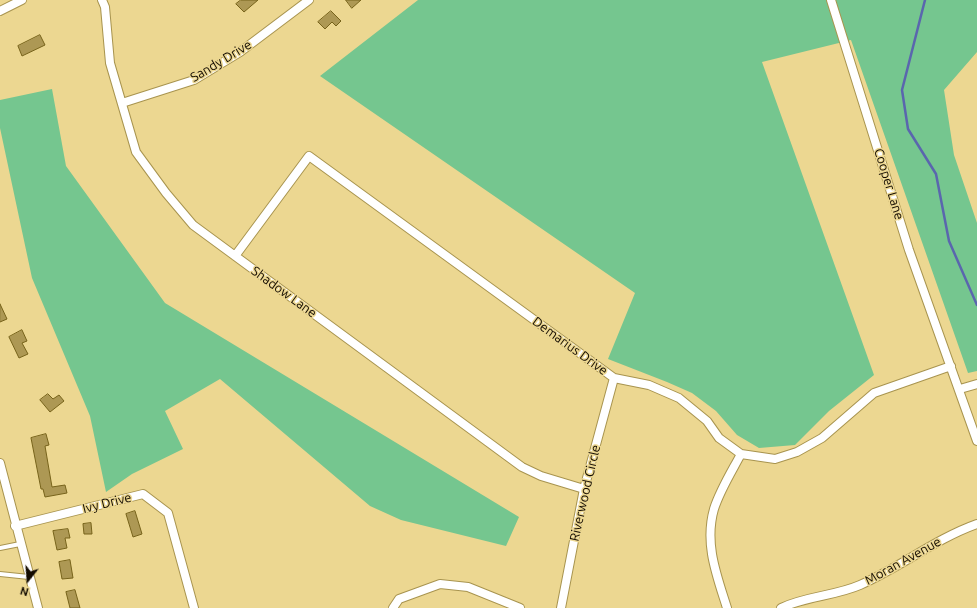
<!DOCTYPE html>
<style>
body{margin:0}
#map{position:relative;width:977px;height:608px;overflow:hidden;background:#ecd791;font-family:Ubuntu,sans-serif}
canvas{display:block}
.north{position:absolute;left:8px;top:560px;width:40px;height:40px;-webkit-text-stroke:3px #ecd791;paint-order:stroke;rotate:197deg;font-size:11px;font-weight:700;line-height:16px;text-align:center;color:#130b00}
.north::after{content:'';display:block;margin:auto;width:14px;height:18px;background:#130b00;clip-path:polygon(50% 0,100% 100%,50% 72%,0 100%)}
</style>
<div id="map">
<canvas width="977" height="608"></canvas>
<div class="north">N</div>
</div>
<script>
const ctx = document.querySelector('canvas').getContext('2d');
ctx.lineJoin = 'round';
function fillPath(path, color) {
  ctx.fillStyle = color;
  ctx.fill(path, 'evenodd');
}
function stroke(path, color, width, dash) {
  ctx.strokeStyle = color;
  ctx.lineWidth = width;
  ctx.lineCap = dash ? 'butt' : 'round';
  ctx.setLineDash(dash || []);
  ctx.stroke(path);
}
function drawText(font, color, halo, rows, align = 'center') {
  ctx.font = font + ' Ubuntu,sans-serif';
  ctx.lineWidth = 3;
  ctx.setLineDash([]);
  ctx.textBaseline = 'middle';
  ctx.strokeStyle = halo;
  ctx.fillStyle = color;
  for (const [text, x, y, turn = 0] of rows) {
    ctx.save();
    ctx.translate(x, y);
    ctx.rotate((+turn || 0) * Math.PI / 180);
    ctx.textAlign = isNaN(turn) ? turn : align;
    if (halo) ctx.strokeText(text, 0, 0);
    ctx.fillText(text, 0, 0);
    ctx.restore();
  }
}
const green = new Path2D(`
 M418 0H977V52L944 90 954 155 977 223V371L968 373 851 40 762 62 874 375 829 411 795 445 759 448 737 435 716 411 692 393 667 382 608 359 635 293 320 76Z
 M52 89 66 166 165 303 519 517 506 546 401 520 370 506 220 379 165 411 183 449 132 474 106 492 90 416 32 278 0 128V100Z`);
const stream = new Path2D(`
 M925 0 902 90 908 129 936 174 949 241 977 305`);
const building = new Path2D(`
 M241 0H258L244 12 236 4Z
 M346 0H361L352 8Z
 M331 11 341 21 336 26 332 22 325 29 318 22Z
 M40 35 45 45 22 56 18 46Z
 M0 304 7 319 0 322Z
 M22 330 27 341 22 343 28 354 19 358 9 337Z
 M48 394 53 399 59 395 64 401 50 412 40 400Z
 M46 434 49 445 45 446 52 487 65 485 67 493 45 497 43 489H41L31 438Z
 M135 511 142 534 133 537 126 514Z
 M91 523 92 534H84L83 524Z
 M68 529 70 538H65L67 548 57 550 53 531Z
 M70 560 73 578 62 579 59 562Z
 M75 590 80 608H70L66 592Z`);
const lane = new Path2D(`
 M0 548 20 544
 M0 574 29 577`);
const street = new Path2D(`
 M102 0 105 7 110 63 136 152 166 193 193 225 522 467 541 476 584 489
 M831 0 909 250 977 441
 M0 11 22 0
 M122 103 194 80 240 52 309 0
 M235 256 309 156 614 378 649 385 679 398 707 421 719 438 741 454 775 459 797 452 822 438 874 393 951 366
 M960 389 977 384
 M0 463 38 608
 M15 526 143 494 168 513 194 608
 M393 608 399 599 440 584 468 587 520 608
 M561 608 584 489 614 378
 M727 608C717 576 704 544 714 509 720 490 732 471 741 454
 M781 608C806 596 835 596 860 585 901 567 935 539 977 524`);
const streetNames = [
 ["Sandy Drive",221,61,-31],
 ["Cooper Lane",889,184,73],
 ["Shadow Lane",284,292,36],
 ["Demarius Drive",570,346,36],
 ["Riverwood Circle",585,493,-77],
 ["Ivy Drive",107,503,-14],
 ["Moran Avenue",903,561,-29]
];
fillPath(green, '#75c68f');
stroke(stream, '#5a66ae', 2.5);
fillPath(building, '#ad9854');
stroke(building, '#77631b', 1);
stroke(lane, '#a8944f', 6);
stroke(street, '#a8944f', 10);
stroke(lane, '#fff', 4);
stroke(street, '#fff', 8);
drawText('13px', '#130b00', '#ecd791', streetNames);
</script>
